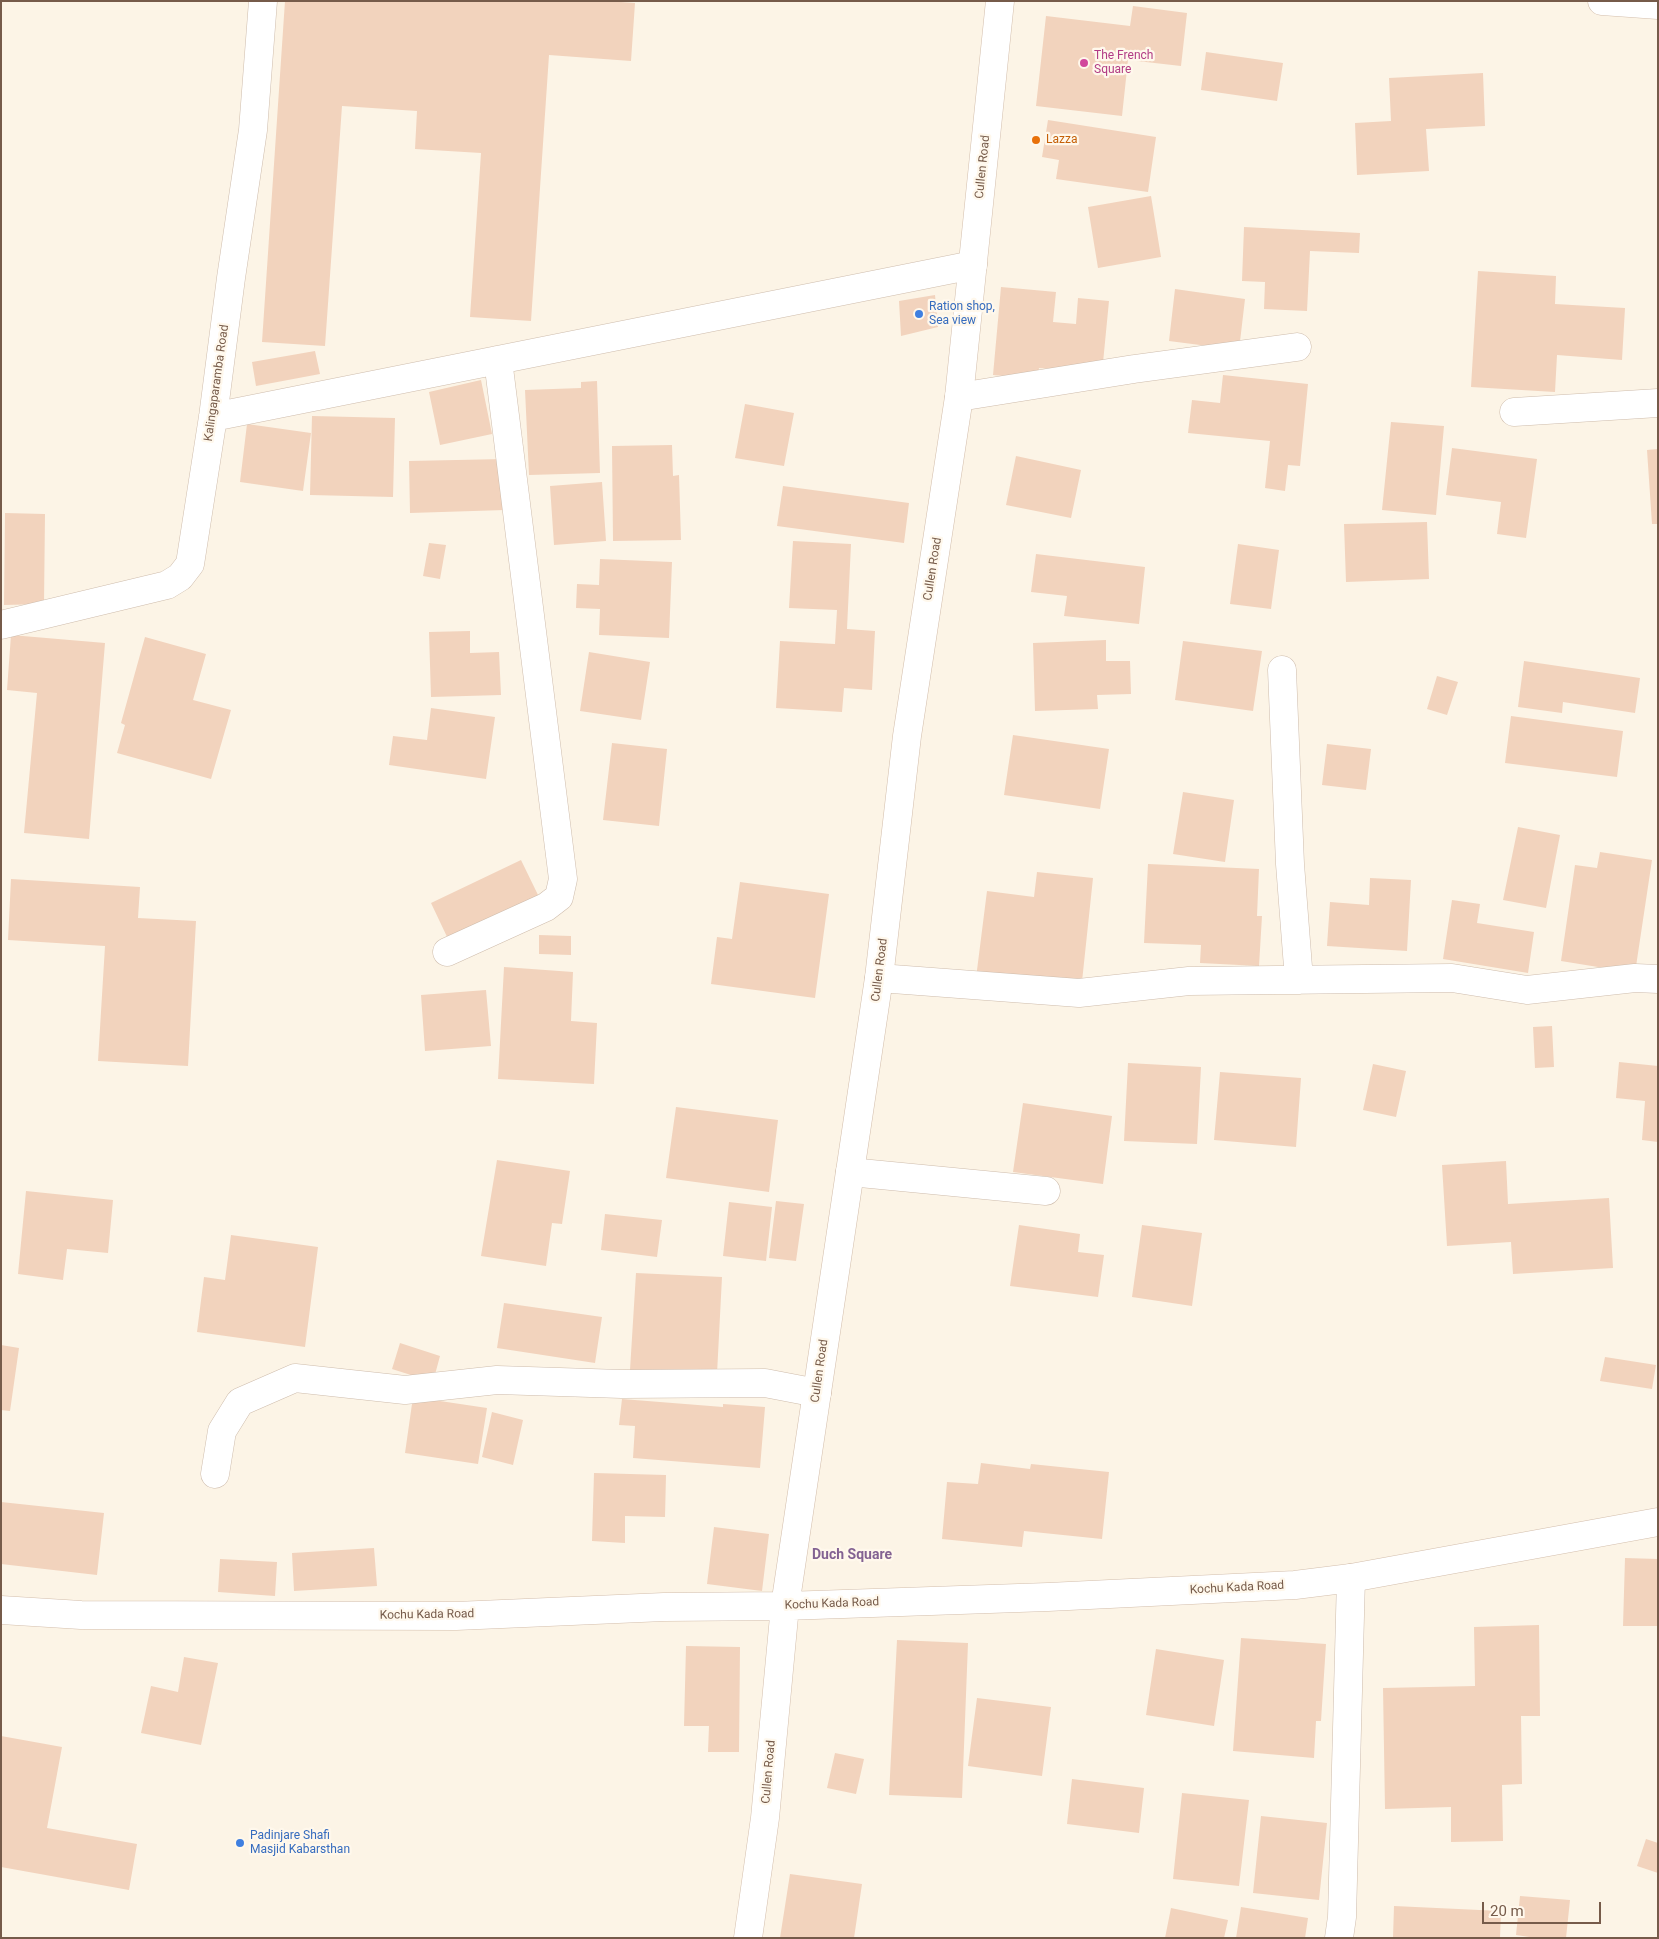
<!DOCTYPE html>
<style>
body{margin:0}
#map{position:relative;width:1659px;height:1939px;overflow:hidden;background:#fcf4e6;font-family:Roboto,sans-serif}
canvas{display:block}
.frame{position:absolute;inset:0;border:2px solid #765b4a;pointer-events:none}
.scale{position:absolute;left:1482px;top:1902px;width:119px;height:22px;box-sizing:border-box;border:2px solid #765b4a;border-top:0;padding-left:6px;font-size:15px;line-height:18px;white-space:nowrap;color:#765b4a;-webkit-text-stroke:4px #fff8ec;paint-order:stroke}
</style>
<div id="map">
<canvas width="1659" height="1939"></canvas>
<div class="frame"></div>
<div class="scale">20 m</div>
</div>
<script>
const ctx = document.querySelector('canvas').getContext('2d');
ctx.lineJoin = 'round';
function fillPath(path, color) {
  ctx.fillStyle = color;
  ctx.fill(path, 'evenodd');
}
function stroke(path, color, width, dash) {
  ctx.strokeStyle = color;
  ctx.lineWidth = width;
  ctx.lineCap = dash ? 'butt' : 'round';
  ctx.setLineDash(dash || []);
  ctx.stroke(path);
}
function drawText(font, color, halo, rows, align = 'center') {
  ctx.font = font + ' Roboto,sans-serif';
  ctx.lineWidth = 4.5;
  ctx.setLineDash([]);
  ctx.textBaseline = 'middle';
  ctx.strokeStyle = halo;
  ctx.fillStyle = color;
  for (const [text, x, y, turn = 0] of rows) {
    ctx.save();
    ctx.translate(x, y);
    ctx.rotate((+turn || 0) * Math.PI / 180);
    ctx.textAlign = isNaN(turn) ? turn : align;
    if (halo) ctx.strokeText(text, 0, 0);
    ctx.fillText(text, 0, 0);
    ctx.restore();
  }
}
const building = new Path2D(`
 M285 1H607L635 3 631 61 549 55 531 321 470 317 481 153 415 149 417 111 342 106 325 346 262 342Z
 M1133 6 1187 13 1181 66 1128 60 1122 116 1036 106 1046 16 1130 26Z
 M1206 52 1283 63 1277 101 1201 90Z
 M1483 73 1485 126 1426 129 1429 171 1357 175 1355 123 1391 121 1389 78Z
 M1048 120 1156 137 1148 192 1056 179 1059 160 1042 157Z
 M1151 196 1161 257 1098 268 1088 207Z
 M1244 227 1360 233 1359 253 1310 251 1307 311 1264 309 1265 282 1242 281Z
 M1478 271 1556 276 1555 304 1625 308 1622 360 1557 355 1555 392 1471 387Z
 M1001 287 1056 292 1053 322 1076 324 1078 298 1109 301 1102 373 1039 368 1037 379 993 375Z
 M1175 289 1245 299 1239 350 1169 341Z
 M935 295 938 327 901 336 899 301Z
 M315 351 320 374 256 386 252 362Z
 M1223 375 1308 384 1300 466 1288 465 1285 491 1265 488 1270 441 1188 433 1192 400 1220 403Z
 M481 380 492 434 440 445 429 392Z
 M597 381 600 473 529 475 525 390 581 388V382Z
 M745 404 794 413 784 466 735 458Z
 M312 416 395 418 393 497 310 495Z
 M1391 422 1444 426 1436 515 1382 510Z
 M247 424 311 433 303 491 240 482Z
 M672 445 673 476 679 475 681 540 613 541 612 446Z
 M1452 448 1537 459 1526 538 1497 534 1501 502 1446 495Z
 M1658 449V524H1652L1647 450Z
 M1016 456 1081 470 1071 518 1006 505Z
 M504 459 505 510 410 513 409 461Z
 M602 482 606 541 554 545 550 486Z
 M783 486 909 503 904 543 777 526Z
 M5 513 45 514 44 604 4 605Z
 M1427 522 1429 579 1346 582 1344 524Z
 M793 541 851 544 847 629 875 631 872 690 844 688 842 712 776 708 780 641 835 644 837 610 789 608Z
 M429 543 446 545 440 579 423 576Z
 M1238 544 1279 550 1271 609 1230 604Z
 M1036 554 1145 567 1139 624 1064 616 1067 596 1031 592Z
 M600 559 672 562 669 638 599 635 600 609 576 608 577 584 599 585Z
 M470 631V653L499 652 501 695 431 697 429 632Z
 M11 635 105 643 89 839 24 833 37 693 7 690Z
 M145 637 206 654 193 700 231 710 211 779 117 753 125 725 121 723Z
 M1106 640V661H1130L1131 694 1097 695 1098 709 1035 711 1033 643Z
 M1183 641 1262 651 1253 711 1175 700Z
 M589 652 650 662 641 720 580 711Z
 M1524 661 1640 678 1635 713 1563 702 1562 713 1518 707Z
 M1437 676 1458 682 1447 715 1427 709Z
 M431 708 495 717 486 779 389 765 393 736 427 740Z
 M1511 716 1623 731 1617 777 1505 763Z
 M1013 735 1109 749 1100 809 1004 795Z
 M612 743 667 749 659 826 603 820Z
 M1327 744 1371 749 1366 790 1322 785Z
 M1183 792 1234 800 1225 862 1173 854Z
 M1518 827 1560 835 1546 908 1503 900Z
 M1600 852 1652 860 1635 973 1561 961 1575 865 1597 868Z
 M521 860 539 897 449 941 431 903Z
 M1148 864 1259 869 1257 916H1262L1259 966 1200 963 1201 945 1144 943Z
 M1037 872 1093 878 1081 991 976 978 987 891 1034 897Z
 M1370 878 1411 880 1407 951 1327 946 1330 902 1369 905Z
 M11 879 140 887 138 918 196 921 188 1066 98 1061 105 946 8 940Z
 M740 882 829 894 815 998 711 984 717 937 732 939Z
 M1452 900 1480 904 1477 923 1534 932 1528 973 1443 959Z
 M539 935 571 936V955L539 954Z
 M504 967 573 972 571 1021 597 1023 594 1084 498 1079Z
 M486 990 491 1046 425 1051 421 995Z
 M1552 1026 1554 1067 1535 1068 1533 1027Z
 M1619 1062 1658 1066V1142L1642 1140 1645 1101 1616 1098Z
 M1128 1063 1201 1067 1197 1144 1124 1141Z
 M1373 1064 1406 1071 1396 1117 1363 1110Z
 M1220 1072 1301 1078 1296 1147 1214 1140Z
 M1023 1103 1112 1116 1103 1184 1013 1172Z
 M676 1107 778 1120 769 1192 666 1178Z
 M497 1160 570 1171 562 1224 552 1223 546 1266 481 1256Z
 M1506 1161 1508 1204 1609 1198 1613 1268 1513 1274 1511 1242 1447 1246 1442 1165Z
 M26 1191 113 1200 108 1253 67 1249 63 1280 18 1274Z
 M776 1201 804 1204 796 1261 769 1258Z
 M729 1202 772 1207 766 1261 723 1256Z
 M605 1214 662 1220 657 1257 601 1250Z
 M1019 1225 1080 1234 1078 1252 1104 1255 1098 1297 1010 1286Z
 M1142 1225 1202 1233 1192 1306 1132 1297Z
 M231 1235 318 1247 305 1347 197 1332 204 1277 225 1280Z
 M636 1273 722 1277 717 1374 630 1370Z
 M504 1303 602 1317 595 1363 497 1348Z
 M400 1343 440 1356 433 1382 392 1369Z
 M1 1345 19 1348 10 1411 1 1410Z
 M1605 1357 1656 1365 1652 1389 1600 1381Z
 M413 1397 487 1408 478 1464 405 1453Z
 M622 1399 723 1407V1404L765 1407 760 1468 633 1458 635 1426 619 1425Z
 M492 1412 523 1420 513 1465 482 1457Z
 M981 1463 1030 1469 1031 1464 1109 1472 1102 1539 1024 1531 1022 1547 942 1539 947 1482 978 1484Z
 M594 1473 666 1475 665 1517 625 1516V1543L592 1541Z
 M1 1502 104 1513 97 1575 1 1564Z
 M714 1527 769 1534 762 1591 707 1584Z
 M374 1548 377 1586 294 1591 292 1553Z
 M1625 1558 1658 1559V1626H1623Z
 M220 1559 277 1562 275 1596 218 1592Z
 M1539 1625 1540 1716H1521L1522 1784 1502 1785 1503 1841 1451 1842V1807L1385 1809 1383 1688 1475 1686 1474 1627Z
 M1241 1638 1326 1644 1321 1721H1316L1314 1758 1233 1751Z
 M897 1640 968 1643 962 1798 889 1795Z
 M686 1646 740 1647 739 1752H708L709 1726H684Z
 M1156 1649 1224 1660 1214 1726 1146 1715Z
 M184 1657 218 1663 201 1745 141 1733 151 1686 178 1692Z
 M977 1698 1051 1707 1042 1776 968 1766Z
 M1 1736 62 1747 47 1828 137 1844 129 1890 1 1867Z
 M835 1753 864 1759 856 1794 827 1788Z
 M1072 1779 1144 1788 1139 1833 1067 1824Z
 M1182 1793 1249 1800 1239 1886 1173 1879Z
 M1261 1816 1327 1823 1319 1900 1253 1893Z
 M1646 1839 1658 1843V1873L1637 1866Z
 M790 1874 862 1884 854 1938H780Z
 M1520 1896 1570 1900 1566 1938H1536L1516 1935Z
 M1394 1906 1501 1911 1500 1938H1393Z
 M1241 1907 1308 1918 1305 1938H1236Z
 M1171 1908 1228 1920 1224 1938H1165Z`);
const minor = new Path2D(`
 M959 397 1134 369 1297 347
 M1514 412 1658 403
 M213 417 973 265
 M1 625 167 585 180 577 190 564 213 417 231 278 253 130 263 1
 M1282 670 1290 864 1299 980
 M447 952 546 907 559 897 563 879 498 360
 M879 978 1079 993 1189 981 1452 978 1527 990 1635 978 1658 979
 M850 1172 1046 1191
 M215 1474 222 1431 240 1402 295 1378 405 1390 497 1380 622 1384 765 1383 817 1393
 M1339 1938 1342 1917 1351 1578`);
const secondary = new Path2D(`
 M1602 1 1658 5
 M1 1610 81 1615 456 1616 664 1607 785 1606 1048 1597 1295 1585 1351 1578 1658 1522
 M748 1938 765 1818 785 1606 879 978 907 736 959 397 1000 1`);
const markers = [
 [1084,63,5,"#d1479c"],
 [1036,140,5,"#e8710a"],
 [919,314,5,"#3f7fe0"],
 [240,1843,5,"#3f7fe0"]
];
const hotelNames = [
 ["The French",1094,56],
 ["Square",1094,70]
];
const foodNames = [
 ["Lazza",1046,140]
];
const streetNames = [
 ["Cullen Road",983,167,-84],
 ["Kalingaparamba Road",217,383,-82],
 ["Cullen Road",933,569,-81],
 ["Cullen Road",880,970,-83],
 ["Cullen Road",820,1371,-82],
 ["Kochu Kada Road",1237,1588,-3],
 ["Kochu Kada Road",832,1604,-2],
 ["Kochu Kada Road",427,1615,-1],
 ["Cullen Road",769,1772,-85]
];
const shopNames = [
 ["Ration shop,",929,307],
 ["Sea view",929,321],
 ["Padinjare Shafi",250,1836],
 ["Masjid Kabarsthan",250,1850]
];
const neighbourhoodNames = [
 ["Duch Square",852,1555]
];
fillPath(building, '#f2d3bd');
stroke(minor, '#cebcac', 29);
stroke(secondary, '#d3beac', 29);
stroke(minor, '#fff', 28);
stroke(secondary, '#fff', 28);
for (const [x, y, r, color] of markers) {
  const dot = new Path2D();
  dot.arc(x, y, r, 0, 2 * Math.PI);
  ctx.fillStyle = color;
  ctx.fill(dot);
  stroke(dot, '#fff8ec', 2);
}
drawText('12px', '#b23c85', '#fff8ec', hotelNames, 'left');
drawText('12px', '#c56008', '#fff8ec', foodNames, 'left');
drawText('12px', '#765b4a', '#fff8ec', streetNames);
drawText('12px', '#366cbe', '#fff8ec', shopNames, 'left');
drawText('bold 14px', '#836292', '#fff8ec', neighbourhoodNames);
</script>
